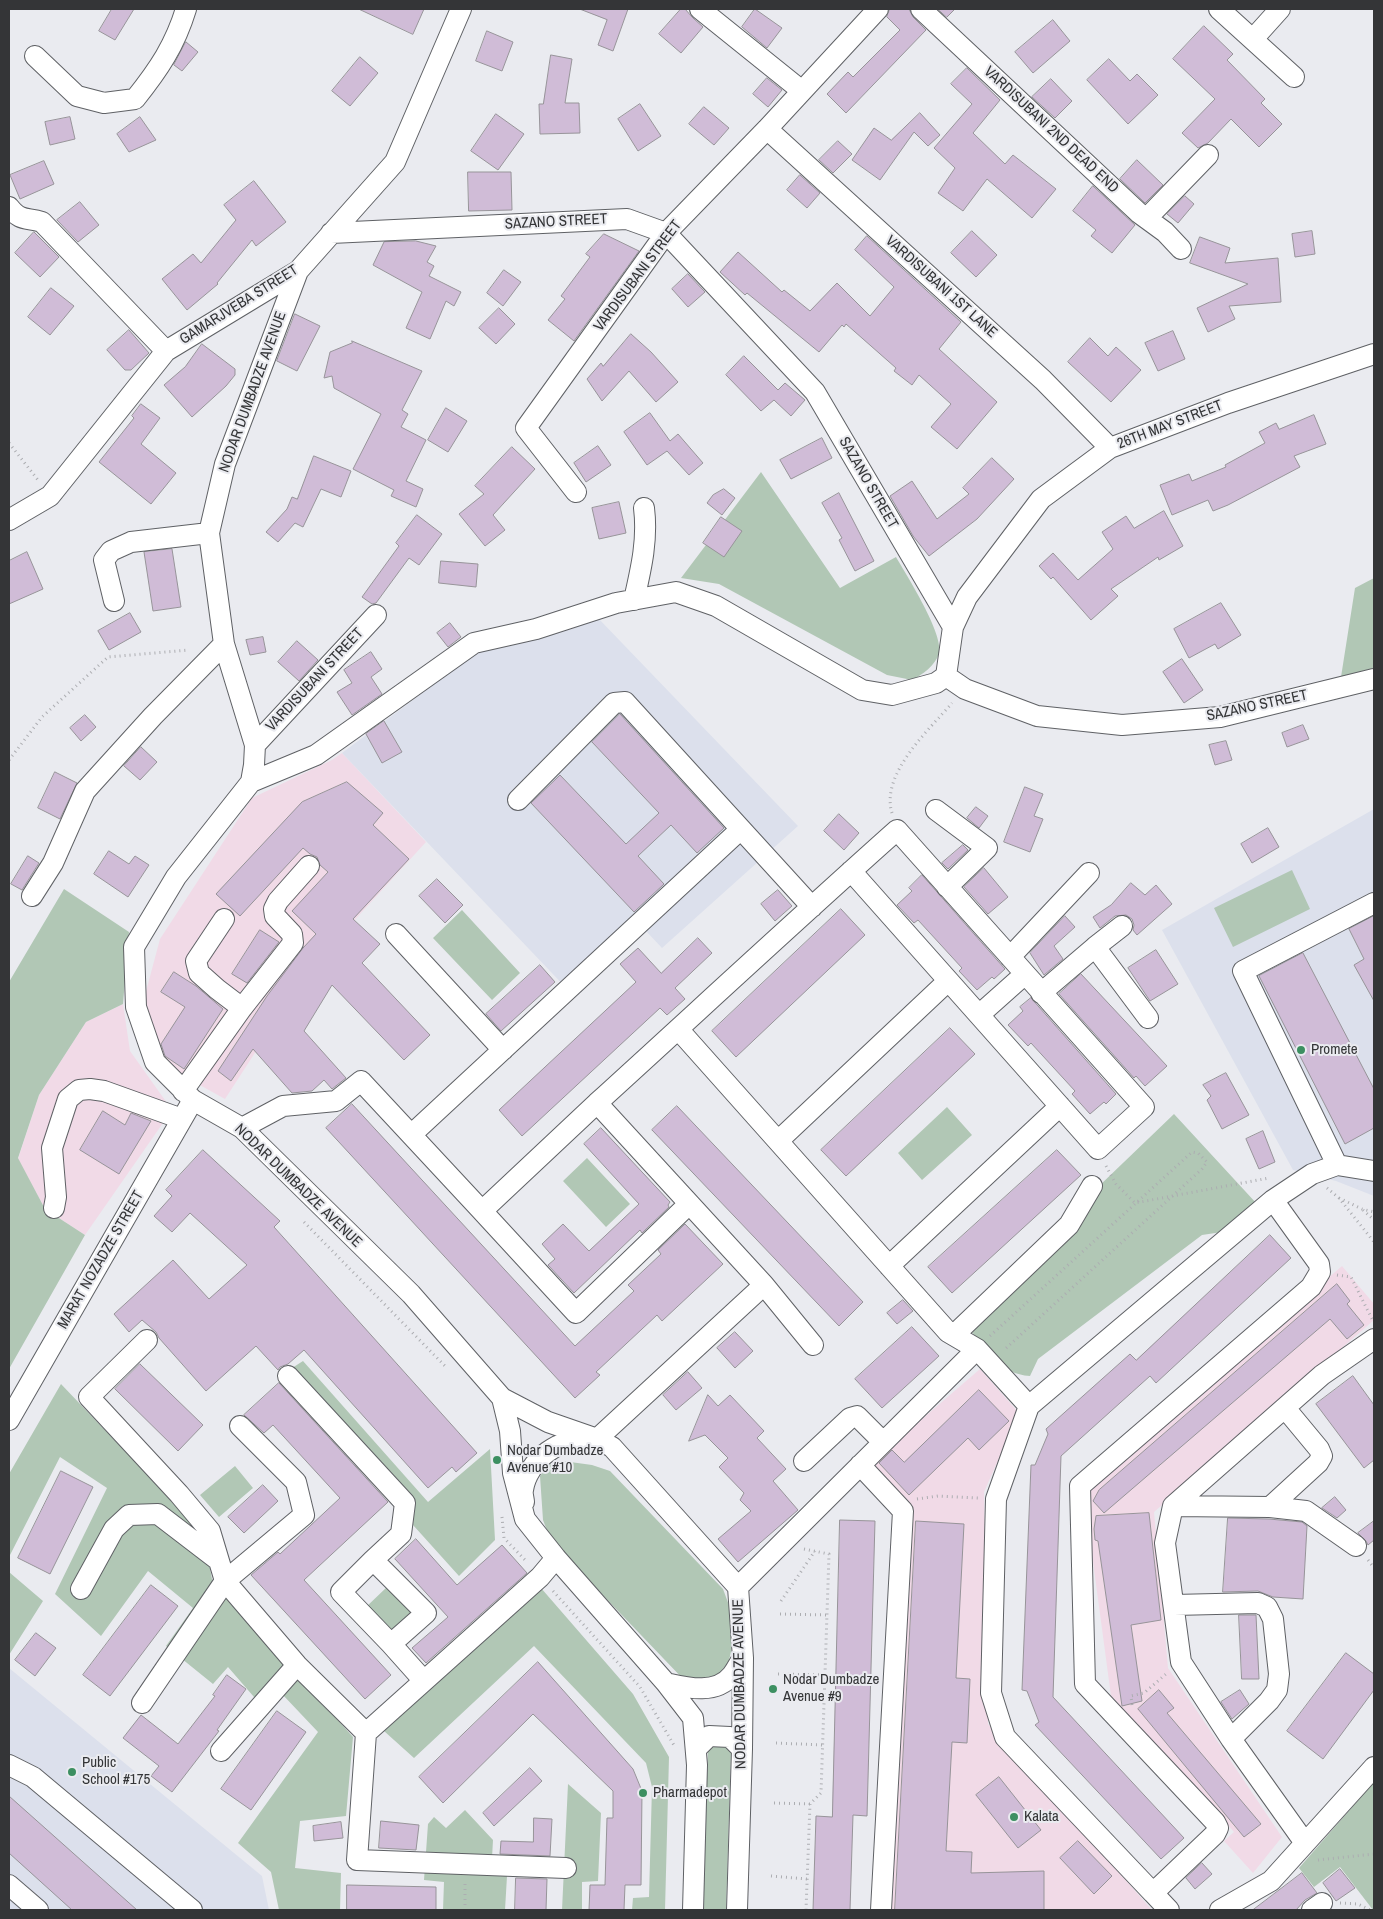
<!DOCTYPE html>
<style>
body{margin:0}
#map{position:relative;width:1383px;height:1919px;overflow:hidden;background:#eaebf0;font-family:"Archivo Narrow",sans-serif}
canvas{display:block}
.frame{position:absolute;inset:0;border:10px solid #343537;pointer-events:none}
</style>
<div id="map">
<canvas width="1383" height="1919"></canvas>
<div class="frame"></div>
</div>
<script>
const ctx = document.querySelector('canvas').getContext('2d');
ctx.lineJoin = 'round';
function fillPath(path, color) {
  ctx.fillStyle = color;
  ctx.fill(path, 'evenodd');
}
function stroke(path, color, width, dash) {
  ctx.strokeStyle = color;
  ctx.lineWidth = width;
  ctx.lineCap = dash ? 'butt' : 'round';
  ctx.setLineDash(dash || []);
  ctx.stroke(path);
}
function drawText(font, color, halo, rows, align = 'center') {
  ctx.font = font + ' "Archivo Narrow",sans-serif';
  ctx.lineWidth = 4;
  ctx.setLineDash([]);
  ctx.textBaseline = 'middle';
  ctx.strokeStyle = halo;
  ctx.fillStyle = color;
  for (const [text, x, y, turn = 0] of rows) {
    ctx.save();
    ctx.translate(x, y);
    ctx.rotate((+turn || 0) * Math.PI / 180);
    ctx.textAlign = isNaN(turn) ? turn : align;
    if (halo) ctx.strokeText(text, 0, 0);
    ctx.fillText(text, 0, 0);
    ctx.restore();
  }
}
const industrial = new Path2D(`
 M342 753 426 842 308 971 225 1099 160 1063 144 999 160 939 252 798 332 760Z
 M123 1004 130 1051 172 1110 85 1235 45 1209 18 1159 39 1095 86 1022Z
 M1342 1266 1374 1304V1320L1154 1512 1168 1668 1282 1837 1253 1873 1224 1841 1234 1832 1111 1696 1085 1502 1094 1481Z
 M980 1369 1019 1413 984 1492 988 1724 1152 1910H886L907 1509 870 1464Z`);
const built = new Path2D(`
 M598 618 798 826 662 948 645 930 571 993 342 753 476 653Z
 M1374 809V1196L1336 1181 1293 1170 1162 930Z
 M9 1668 262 1876 269 1910H9Z`);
const green = new Path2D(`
 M761 472 840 588 896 557C907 576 944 634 939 653 936 665 922 675 912 680L887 675 719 584 681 578Z
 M1374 578V668L1341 677 1355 588Z
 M1292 870 1310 909 1233 947 1214 908Z
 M64 889 129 932 123 1004 86 1022 39 1095 18 1158 45 1209 85 1235 9 1369V982Z
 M462 910 520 973 492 1000 433 938Z
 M947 1107 972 1135 922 1180 898 1153Z
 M1174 1114 1257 1204 1222 1232 1202 1235 1038 1359 1030 1376C1000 1374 989 1352 971 1331L1098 1187Z
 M587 1158 630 1204 606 1227 563 1181Z
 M303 1361 428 1502 490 1449 495 1540 459 1576 413 1525 415 1505 289 1370Z
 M61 1384 203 1533 212 1579 353 1737 346 1816 300 1821 295 1868 341 1873 340 1910H279L271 1872 238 1843 318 1732 282 1694 267 1712 228 1667 213 1684 166 1646 193 1608 148 1571 101 1636 55 1594 107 1488 60 1457 9 1557V1474Z
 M563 1461 592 1465 610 1471 723 1589 733 1616V1642L727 1670 713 1681H685L551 1541 543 1520 540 1476 548 1465Z
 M235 1466 253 1488 219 1517 200 1495Z
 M9 1572 43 1601 9 1655Z
 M387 1587 413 1615 391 1636 365 1608Z
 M541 1588 633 1694 669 1757 665 1910H632L633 1898 649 1897 652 1787 646 1763 534 1646 414 1758 384 1731Z
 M715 1744 727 1746 731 1751 726 1910H702L708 1750Z
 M1374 1782V1910H1373L1340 1867 1314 1887 1299 1868Z
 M568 1784 601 1813 598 1881 582 1882V1910H562Z
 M465 1810 493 1840 491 1876H507L505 1910H443L444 1882 424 1880 428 1824 434 1817 446 1828Z`);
const building = new Path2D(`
 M112 9H134L115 40 99 31Z
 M359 9H424L413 34Z
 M580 9H628L613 51 598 45 607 20Z
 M681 9H685L693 18 703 27 681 53 659 34Z
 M755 9 782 28 767 48 742 27Z
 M890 9H909L913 17 926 30 846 113 827 94 848 72 853 77 900 30 887 17Z
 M938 9H955L947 17Z
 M1053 20 1070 41 1033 73 1015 52Z
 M1204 26 1233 54 1227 60 1265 99 1261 103 1282 124 1259 147 1231 119 1208 143 1198 148 1182 133 1215 99 1173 59Z
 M487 31 513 42 502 71 476 61Z
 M186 42 198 52 182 71 174 65Z
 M551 55 572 59 565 103H579L580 133 540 134 539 104H543Z
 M360 57 378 73 350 106 332 91Z
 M1109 59 1130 81 1137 74 1158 95 1128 124 1087 80Z
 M967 68 1000 100 973 133 1005 164 1013 155 1056 189 1032 218 987 179 963 211 938 193 955 168 934 148 972 104 951 84Z
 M767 78 782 90 768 107 753 94Z
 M1051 79 1072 101 1055 118 1032 97Z
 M640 104 661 136 638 151 618 119Z
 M704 107 729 128 714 145 689 124Z
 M920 113 940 135 928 146 914 132 880 180 852 160 874 128 891 140Z
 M496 114 524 134 498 170 471 151Z
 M70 117 75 139 50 145 45 122Z
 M140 117 156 140 129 152 117 134Z
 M838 141 852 154 833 173 819 160Z
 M1137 160 1163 185 1145 203 1120 179Z
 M44 161 54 184 20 199 10 175Z
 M468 172H511L512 210 469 211Z
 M800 175 820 193 807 208 787 190Z
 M254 181 286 222 256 246 252 240 217 283 218 284 187 310 162 279 193 254 201 263 236 220 224 205Z
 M1093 186 1135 225 1112 253 1091 236 1096 230 1073 211Z
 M1185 196 1194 204 1178 223 1167 214Z
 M80 202 99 225 78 242 57 220Z
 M972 231 997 255 976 277 951 253Z
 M1312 231 1315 254 1295 257 1292 234Z
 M34 232 59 257 40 277 15 253Z
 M604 234 639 251 574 341 548 320 565 299 561 296 590 257 586 254Z
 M867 236 961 322 939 349 997 402 957 449 931 427 951 404 919 375 912 385 894 371 896 368 846 324 844 327 842 325 819 352 747 293 745 295 720 272 738 252 782 292 784 290 810 311 837 283 870 316 894 287 855 250Z
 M1200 237 1230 248 1225 263 1278 258 1281 302 1229 306 1235 319 1208 332 1197 308 1248 284 1190 263Z
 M416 241 436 246 427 262 434 266 429 276 461 292 454 306 446 301 430 339 406 328 422 292 373 265 384 242Z
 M504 270 521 282 503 306 487 293Z
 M688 274 705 292 688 307 672 289Z
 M51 288 74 306 50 335 28 317Z
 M499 308 515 324 496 344 479 328Z
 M295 314 320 326 297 371 277 361Z
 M129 330 149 353 131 370H125L107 350Z
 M1173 331 1185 359 1158 371 1145 343Z
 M631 334 651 352 678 382 656 402 629 371 602 401 587 379 601 363 603 366Z
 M1090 338 1108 356 1116 347 1141 370 1111 402 1068 362Z
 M352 341 422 371 402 410 408 414 401 427 426 440 406 481 423 489 416 507 391 496 394 490 353 469 381 414 334 388 332 376 324 378 330 352 352 343Z
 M202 344 235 369V375L226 386 192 417 164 385 185 367Z
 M744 356 778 390 785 383 805 400 791 416 774 400 761 411 726 375Z
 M141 404 160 418 141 444 176 473 151 504 99 462 134 418 132 416Z
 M446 408 467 421 448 452 428 440Z
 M650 413 670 441 678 434 703 463 689 475 667 451 647 465 624 432Z
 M1314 415 1326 444 1294 456 1300 467 1228 505 1213 511 1208 500 1172 515 1160 485 1189 474 1192 481 1226 467 1225 465 1265 443 1259 432 1276 423 1279 429Z
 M822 438 832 458 791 479 780 460Z
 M598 446 611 465 586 482 574 463Z
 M512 447 535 469 493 515 505 530 485 546 459 514 484 494 475 486Z
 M314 456 351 471 341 497 321 489 303 527 295 523 278 542 266 532 287 509 292 497 297 499Z
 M992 458 1014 479 977 519 929 556 913 536 890 496 912 481 937 519 969 494 963 488Z
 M724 489 735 498 722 515 707 503 713 495Z
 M839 493 874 561 855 571 839 540 842 538 822 503Z
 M619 502 626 533 599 539 592 508Z
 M1164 511 1183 546 1159 560 1158 557 1111 589 1118 596 1091 620 1053 577 1051 579 1039 566 1053 553 1078 580 1113 549 1102 532 1126 516 1134 528Z
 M417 515 442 534 419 565 409 558 376 603 372 604 362 597 399 546 396 543Z
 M721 517 742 531 724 557 703 543Z
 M172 549 181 607 153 611 144 552Z
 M27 552 43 589 9 604V561Z
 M441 561 478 564 476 587 439 583Z
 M1221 603 1241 635 1218 649 1215 644 1189 658 1174 629Z
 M130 613 141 632 109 650 98 631Z
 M450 623 461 637 448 647 437 633Z
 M263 637 266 652 250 655 246 640Z
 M297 641 318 660 299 681 278 662Z
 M371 652 382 669 371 677 382 694 352 715 337 692 352 683 344 670Z
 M1182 659 1203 690 1184 703 1163 672Z
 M620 714 724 828 697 853 671 825 638 856 664 884 634 912 531 803 560 775 626 844 659 813 592 742Z
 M85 715 96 727 81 741 70 728Z
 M384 721 402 752 382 763 366 734Z
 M1303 725 1309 739 1287 747 1282 733Z
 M1226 741 1232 760 1215 765 1209 745Z
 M141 747 157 762 140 780 124 766Z
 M55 772 77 783 60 819 38 808Z
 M347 782 383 813 373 825 409 859 353 919 380 944 362 963 430 1035 404 1060 332 985 304 1031 346 1078 332 1089 324 1080 312 1091 292 1093 253 1049 231 1081 218 1071 267 996 303 948 316 934 292 911 328 872 320 865 317 857 310 854 303 848 240 916 216 894 302 802Z
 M1025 787 1043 794 1034 816 1043 819 1030 852 1004 842Z
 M976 807 988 816 979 828 967 818Z
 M839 814 859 833 844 850 824 831Z
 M1268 828 1279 847 1252 863 1241 844Z
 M963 845 968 850 948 869 942 863Z
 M109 851 129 864 135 856 149 865 128 897 94 874Z
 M28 856 39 863 22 890 11 884Z
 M984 868 1008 897 988 914 964 887Z
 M922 875 1005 969 994 979 992 977 977 990 959 971 962 968 918 920 914 923 897 905 912 891 909 888Z
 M437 879 463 905 445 923 419 896Z
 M1131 883 1145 895 1156 885 1172 904 1137 935 1133 930 1134 925 1132 919 1126 915 1115 916 1100 928 1093 917 1111 905Z
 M778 890 792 906 775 921 761 904Z
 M841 909 865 935 736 1057 712 1031Z
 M1065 916 1075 927 1054 946 1063 959 1044 975 1030 953Z
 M1374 916V1001L1354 965 1364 959 1349 929Z
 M260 930 279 942 247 983 232 974Z
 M698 938 712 953 675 988 685 999 667 1015 660 1008 522 1136 499 1110 636 982 620 964 638 948 661 973Z
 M1156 950 1178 984 1150 1001 1128 968Z
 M1303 953 1374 1089V1128L1345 1144 1259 976Z
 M540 965 555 982 501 1031 486 1014Z
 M174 972 196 986 223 1009 184 1069 165 1056 161 1044 185 1007 161 992Z
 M1081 974 1167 1066 1145 1086 1136 1076 1134 1078 1059 994Z
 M1031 998 1116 1094 1106 1104 1104 1102 1090 1114 1072 1094 1075 1091 1031 1043 1028 1046 1008 1025 1023 1011 1020 1007Z
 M950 1028 975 1054 846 1176 821 1150Z
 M1226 1073 1249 1115 1222 1129 1207 1100 1211 1096 1203 1085Z
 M352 1104 575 1346 634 1291 628 1285 661 1254 658 1250 685 1224 723 1264 662 1321 657 1315 596 1372 600 1375 575 1398 326 1128Z
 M677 1106 863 1302 839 1326 652 1130Z
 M103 1111 125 1125 131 1113 151 1121 119 1174 80 1150Z
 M601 1128 670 1202 668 1205 669 1207 642 1233 640 1230 574 1293 548 1265 555 1259 542 1244 563 1224 589 1251 639 1204 584 1144Z
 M1263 1131 1275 1162 1259 1169 1246 1139Z
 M203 1150 280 1221 274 1227 477 1453 456 1472 452 1467 428 1488 304 1350 288 1364 280 1367 278 1370 256 1346 206 1391 159 1338 156 1332 142 1320 129 1332 114 1314 173 1260 209 1299 247 1265 190 1213 172 1232 154 1216 172 1196 166 1190Z
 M1057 1150 1081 1175 952 1293 928 1267Z
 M1270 1235 1291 1258 1156 1383 1150 1376 1061 1456 1053 1697 1184 1838 1161 1859 1035 1725 1039 1722 1027 1691 1022 1690 1031 1465H1035L1048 1434 1046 1429 1130 1354 1136 1360Z
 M1337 1284 1350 1301 1347 1304 1364 1325 1347 1339 1330 1319 1104 1513 1093 1501 1099 1490Z
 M903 1300 913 1311 897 1324 887 1313Z
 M912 1327 939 1356 882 1408 855 1379Z
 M735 1332 753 1351 735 1368 717 1348Z
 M140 1364 203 1425 178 1451 115 1389Z
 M688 1372 702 1388 676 1410 663 1395Z
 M1353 1376 1374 1405V1460L1364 1468 1316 1404Z
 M279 1383 388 1502 304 1580 391 1675 365 1699 251 1575 278 1552 280 1554 340 1498 273 1425 264 1433 244 1415Z
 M979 1390 1009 1421 979 1450 968 1438 909 1495 879 1463 892 1450 904 1462Z
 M708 1395 718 1406 730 1395 764 1431 757 1438 786 1469 773 1481 798 1510 738 1562 718 1539 751 1511 740 1500 744 1493 719 1467 728 1458 705 1435 689 1441Z
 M61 1471 93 1487 50 1574 18 1558Z
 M263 1485 278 1501 244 1533 228 1517Z
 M1335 1497 1346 1510 1337 1518 1322 1508Z
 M1149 1513 1161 1620 1131 1625 1142 1701 1122 1706 1098 1541 1095 1540 1094 1529 1096 1516Z
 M1228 1518 1269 1519 1302 1522 1307 1526 1303 1599 1273 1597 1258 1591 1223 1592Z
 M840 1520 875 1521 867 1816 853 1815 850 1910H813L816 1816 832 1817Z
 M916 1521 964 1524 956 1678 970 1679 967 1743 952 1742 946 1851 972 1852 971 1873 1044 1871V1910H895Z
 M1374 1521V1540L1368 1545 1366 1541 1358 1533Z
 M416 1539 457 1585 502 1545 527 1573 426 1663 412 1648 448 1617 395 1559Z
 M151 1585 178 1606 110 1696 83 1675Z
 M1239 1615H1256L1259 1679H1242Z
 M36 1633 56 1648 35 1676 15 1660Z
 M1346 1653 1374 1674V1690L1323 1759 1287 1731Z
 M538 1662 633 1769 642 1791 641 1885H625L624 1910H589L590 1885H605L607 1818H613V1791L533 1714 443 1803 419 1777Z
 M227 1675 246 1689 217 1730 219 1731 172 1792 151 1776 159 1766 123 1738 141 1715 178 1744 215 1696 213 1695Z
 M1159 1690 1174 1708 1167 1713 1261 1824 1244 1837 1138 1709Z
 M1240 1690 1249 1704 1232 1719 1221 1702Z
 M277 1711 306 1732 251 1810 221 1789Z
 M530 1768 542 1781 494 1826 483 1813Z
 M999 1777 1041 1830 1018 1848 976 1795Z
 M9 1796 137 1910H72L9 1853Z
 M534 1818 552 1819 550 1856 500 1854 501 1841 533 1842Z
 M381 1821 419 1825 416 1850 379 1848Z
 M341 1822 343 1838 314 1841 313 1826Z
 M1078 1841 1112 1876 1094 1894 1060 1858Z
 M1202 1863 1212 1874 1195 1889 1186 1878Z
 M1340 1869 1355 1888 1336 1901 1323 1883Z
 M1302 1873 1317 1893 1305 1900 1296 1910H1253Z
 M516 1878 547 1879 546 1910H515Z
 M347 1885 436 1887V1910H347Z`);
const path = new Path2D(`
 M9 443 38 480
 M9 760 42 717 108 657 189 650
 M892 813C880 774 929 730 952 703
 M1106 1166 1116 1184 1135 1203 1269 1178
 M1327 1188 1339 1198 1374 1242
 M1339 1198 1362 1209 1374 1212
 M1363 1210 1374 1220
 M304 1222 445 1366
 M1337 1275 1351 1277 1373 1321
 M990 1336 1192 1152 1198 1153 1207 1162 1202 1169 1004 1350
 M917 1499 938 1496 978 1498
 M502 1517 504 1538 527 1562
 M804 1549 829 1554 821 1793 810 1804 806 1910
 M1368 1560 1374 1568
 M553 1591 640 1687 675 1747
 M781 1601 815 1551
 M780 1614 827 1615
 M778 1674 825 1675
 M1132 1705 1131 1696 1144 1693 1166 1674
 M776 1743 823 1745
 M774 1803 810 1804
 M1318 1860 1374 1854
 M771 1876 807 1879
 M1340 1903 1358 1904 1370 1910
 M465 1910V1883`);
const minor = new Path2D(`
 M700 9 802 91
 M921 9 1139 213 1165 232 1181 249
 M1219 9 1294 77
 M1253 39 1280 9
 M35 56 77 96 104 103 135 99C159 69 175 45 186 9
 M767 129 1043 380 1110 448
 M9 207C21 222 26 217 42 222L166 351
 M1147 218 1208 155
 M331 233 627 219 666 233 815 392 953 627
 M298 271 225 464 209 533 224 644 255 745 254 765 251 782 176 877 134 947 136 1007 155 1062 193 1100 242 1128 411 1294 502 1398 548 1422 597 1439 612 1447 738 1587 743 1658 742 1749 737 1910
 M576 492 526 428 666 233 767 129 878 9
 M9 520 50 496 166 351 298 271 395 162 461 9
 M634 600C641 569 648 540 644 508
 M114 601 104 560 111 551 131 542 209 533
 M946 676 953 627 967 597 1041 499 1110 448 1228 403 1374 354
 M946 676 965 689 1037 716 1122 725 1220 717 1374 679
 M255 745 376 615
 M251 782 316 755 474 643 536 629 616 603 676 592 716 606 862 690 892 695 936 683 946 676
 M518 800 614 703 625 702 812 907
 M936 810 987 848 947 887
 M32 896 53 863 85 791 153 716 224 644
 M224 919 196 961 199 973 217 989 242 1008
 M396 934 503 1050
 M1095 947 1122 926
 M1010 957 1089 873
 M1041 993 1095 947 1148 1018
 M979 1015 1025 974
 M678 1029 948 1332 977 1349 1029 1406
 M183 1091 242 1008 293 943 292 934 275 916 274 909 278 901 309 866
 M597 1103C697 1012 796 920 897 830L1144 1107 1098 1149 851 871
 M242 1128 283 1106 336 1101 361 1081 482 1211 597 1103 764 1285 597 1439
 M412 1134 741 829
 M778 1141 948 981
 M1337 1165 1243 971 1374 903
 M1273 1200 1319 1264 1320 1272 1311 1287 1080 1486 1085 1684 1215 1822 1218 1828 1215 1834 1153 1893 1005 1737 991 1693 996 1499 1029 1406 1273 1200 1312 1174 1337 1165 1374 1171
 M54 1208 56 1197 52 1148 68 1099 79 1090 90 1089 104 1091 182 1119
 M482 1211 576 1313 689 1204
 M889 1266 1060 1106
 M764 1285 813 1345
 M954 1335 1069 1225 1092 1186
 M147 1340 89 1397 179 1494 210 1531 225 1581 297 1665 366 1733 540 1577 556 1558
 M288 1376 405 1503 401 1534 373 1560 426 1613 391 1644 424 1681
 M502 1398 510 1431 513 1473 525 1519 556 1558 666 1683 693 1718 697 1765 693 1910
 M9 1420 193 1100
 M804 1461 850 1418 857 1416 883 1442
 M860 1465 903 1511 881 1910
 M524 1502C524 1499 522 1494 523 1490 527 1461 562 1433 592 1442
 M1173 1506 1270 1507 1306 1511 1356 1546
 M1270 1507 1318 1463 1322 1456 1319 1449 1285 1408
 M373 1560 341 1592 391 1644
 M738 1587 977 1349
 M81 1589 114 1529 129 1515 158 1514 218 1560
 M1174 1605 1258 1603 1267 1607 1273 1619 1279 1674 1277 1690 1269 1701 1231 1739
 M666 1683C688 1688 716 1695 732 1675 736 1670 739 1663 743 1658
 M142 1703 225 1581 304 1515 296 1482 240 1426
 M366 1733 357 1860 566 1868
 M696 1749 709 1736 730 1737 742 1749
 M221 1751 297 1665
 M9 1765 33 1777 192 1910
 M1305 1843 1231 1739 1181 1662 1165 1543 1173 1506 1322 1375 1374 1339
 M9 1885 38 1910
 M1153 1893 1169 1910
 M1220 1910 1271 1881 1374 1767
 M1312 1910 1322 1903`);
const markers = [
 [1301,1050,5,"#3c8f61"],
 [497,1460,5,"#3c8f61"],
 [773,1689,5,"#3c8f61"],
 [72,1772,5,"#3c8f61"],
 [643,1793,5,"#3c8f61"],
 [1014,1817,5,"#3c8f61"]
];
const streetNames = [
 ["VARDISUBANI 2ND DEAD END",1051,130,43],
 ["SAZANO STREET",556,222,-3],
 ["VARDISUBANI STREET",638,276,-53],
 ["VARDISUBANI 1ST LANE",941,287,42],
 ["GAMARJVEBA STREET",239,305,-32],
 ["NODAR DUMBADZE AVENUE",253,392,-70],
 ["26TH MAY STREET",1170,425,-21],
 ["SAZANO STREET",868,483,60],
 ["VARDISUBANI STREET",315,680,-47],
 ["SAZANO STREET",1257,706,-12],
 ["NODAR DUMBADZE AVENUE",298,1186,44],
 ["MARAT NOZADZE STREET",101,1260,-60],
 ["NODAR DUMBADZE AVENUE",740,1684,-91]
];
const poiNames = [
 ["Promete",1311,1050],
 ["Nodar Dumbadze",507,1451],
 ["Avenue #10",507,1468],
 ["Nodar Dumbadze",783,1680],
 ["Avenue #9",783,1697],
 ["Public",82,1763],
 ["School #175",82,1780],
 ["Pharmadepot",653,1793],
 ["Kalata",1024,1817]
];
fillPath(industrial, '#f1dae7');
fillPath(built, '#dce0ec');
fillPath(green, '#b1c7b5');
fillPath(building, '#d0bcd7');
stroke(building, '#979499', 1);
stroke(minor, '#5f6165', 22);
stroke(path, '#acadb1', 3, [1, 4]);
stroke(minor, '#fff', 20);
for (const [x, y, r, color] of markers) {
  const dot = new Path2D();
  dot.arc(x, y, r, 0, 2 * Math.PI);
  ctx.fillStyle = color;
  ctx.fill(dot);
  stroke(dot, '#eaebf0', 2);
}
drawText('15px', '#343537', '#eaebf0', streetNames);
drawText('15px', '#343537', '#eaebf0', poiNames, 'left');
</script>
